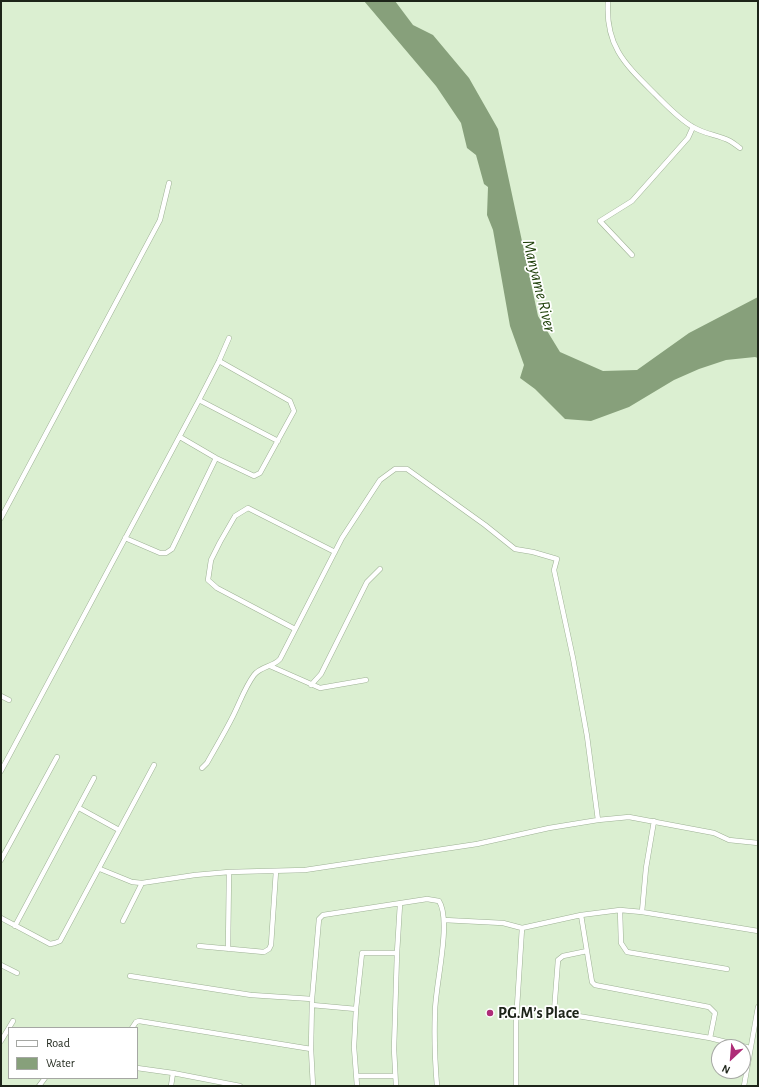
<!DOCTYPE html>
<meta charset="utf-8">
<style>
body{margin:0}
#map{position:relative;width:759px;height:1087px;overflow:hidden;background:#dbefd1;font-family:"Alegreya Sans",sans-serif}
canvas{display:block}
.frame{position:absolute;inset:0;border:2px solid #1d2419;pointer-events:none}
.legend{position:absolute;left:8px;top:1027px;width:130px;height:52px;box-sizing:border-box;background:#fff;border:1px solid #a5a7a3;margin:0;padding:5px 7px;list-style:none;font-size:12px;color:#1d2419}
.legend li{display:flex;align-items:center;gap:8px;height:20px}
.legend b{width:20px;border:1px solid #a5a7a3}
.north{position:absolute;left:711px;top:1039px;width:40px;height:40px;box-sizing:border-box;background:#fff;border:1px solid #a5a7a3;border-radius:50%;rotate:206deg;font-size:11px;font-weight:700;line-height:16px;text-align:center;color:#1d2419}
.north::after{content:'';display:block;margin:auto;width:14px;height:18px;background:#ae2c77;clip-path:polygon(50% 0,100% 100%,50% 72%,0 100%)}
</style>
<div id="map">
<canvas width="759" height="1087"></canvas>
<div class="frame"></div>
<ul class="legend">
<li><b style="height:5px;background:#fff"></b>Road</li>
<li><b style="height:11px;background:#87a07b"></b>Water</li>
</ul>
<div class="north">N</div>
</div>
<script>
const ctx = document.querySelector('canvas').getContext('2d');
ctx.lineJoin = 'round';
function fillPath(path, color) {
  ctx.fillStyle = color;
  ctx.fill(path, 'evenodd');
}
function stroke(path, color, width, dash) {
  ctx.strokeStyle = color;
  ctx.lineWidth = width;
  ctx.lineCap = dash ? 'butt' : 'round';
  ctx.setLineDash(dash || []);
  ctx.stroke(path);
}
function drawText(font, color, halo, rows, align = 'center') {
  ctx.font = font + ' "Alegreya Sans",sans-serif';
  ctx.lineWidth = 3.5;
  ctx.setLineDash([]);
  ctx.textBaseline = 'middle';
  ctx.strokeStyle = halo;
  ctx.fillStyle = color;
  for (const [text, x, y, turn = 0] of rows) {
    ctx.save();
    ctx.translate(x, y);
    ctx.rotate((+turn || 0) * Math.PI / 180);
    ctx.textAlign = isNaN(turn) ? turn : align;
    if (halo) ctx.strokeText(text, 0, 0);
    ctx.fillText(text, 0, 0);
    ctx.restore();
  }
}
const water = new Path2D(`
 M364 1H395L413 25 433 35 469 78 498 129 538 316 560 352 603 371 637 370 689 333 758 297V358L755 357 726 360 699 369 674 380 629 407 591 421 565 419 535 389 520 378 524 365 510 326 493 230 487 215 488 187 484 184 476 155 467 148 461 123 436 86Z`);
const minor = new Path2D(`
 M608 1C605 47 626 65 656 95 667 106 679 119 693 127 704 134 718 135 730 141 734 143 737 146 740 148
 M632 255 600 221 632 201 688 138 693 127
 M199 400 278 441
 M180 437 216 458 254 476 260 473 294 411 290 401 219 361
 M1 518 160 220 169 183
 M125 538 160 553H166L172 549 216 458
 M295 629 217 588 208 580 211 560 220 542 235 516 248 508 335 552
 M270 666 320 688 366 680
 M311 685 321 674 367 582 380 569
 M1 696 9 700
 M202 768 207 763C216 747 225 732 233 716 240 702 245 687 254 675 261 666 273 667 280 659L342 538 380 480 395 469H407L485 525 515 549 533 552 557 559 554 570 573 658 587 736 598 820
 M1 771 199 400 219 361 229 338
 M79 808 119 830
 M1 860 57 757
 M100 869 132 882 142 883 195 875 229 872 305 870 477 844 549 828 598 820 629 817 714 833 729 840 758 843
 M620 910 621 943 627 952 727 969
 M642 912 646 868 654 821
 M581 915 592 982 595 985 709 1007 715 1013 710 1038
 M1 918 50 944 55 943 60 941 154 765
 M444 920 503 923 522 928 581 915 620 910 642 912 758 931
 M123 921 142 883
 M15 926 94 778
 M199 946 264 952 269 949 271 945 276 871
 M228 949 229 872
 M587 951 563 956 558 960 554 1012 710 1038 750 1048
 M1 965 17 973
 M130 976 251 995 312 999
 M312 1005 356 1009
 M132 1028 136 1022 139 1021 311 1049
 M1 1041 13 1021
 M137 1068 173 1073 240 1086
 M357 1076H395
 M39 1086 45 1078
 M171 1086 173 1073
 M313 1086 311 1049 312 999 319 919 323 915 427 899 439 901C452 921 435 986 435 1012 434 1037 435 1062 437 1086
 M357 1086 354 1047 356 1009 362 953H397
 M396 1086 394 1049 397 953 400 904
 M516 1086V1023L522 928
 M744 1086 758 1007`);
const markers = [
 [490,1013,4,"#ae2c77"]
];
const poiNames = [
 ["P.G.M’s Place",498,1013]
];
const waterNames = [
 ["Manyame River",539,286,76]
];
fillPath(water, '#87a07b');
stroke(minor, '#9eb195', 5.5);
stroke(minor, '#fff', 4.5);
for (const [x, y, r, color] of markers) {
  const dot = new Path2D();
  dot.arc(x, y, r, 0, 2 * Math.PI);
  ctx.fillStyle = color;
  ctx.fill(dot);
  stroke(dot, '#fff', 1.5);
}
drawText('bold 16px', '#1d2419', '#fff', poiNames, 'left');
drawText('italic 17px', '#23440e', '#fff', waterNames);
</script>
